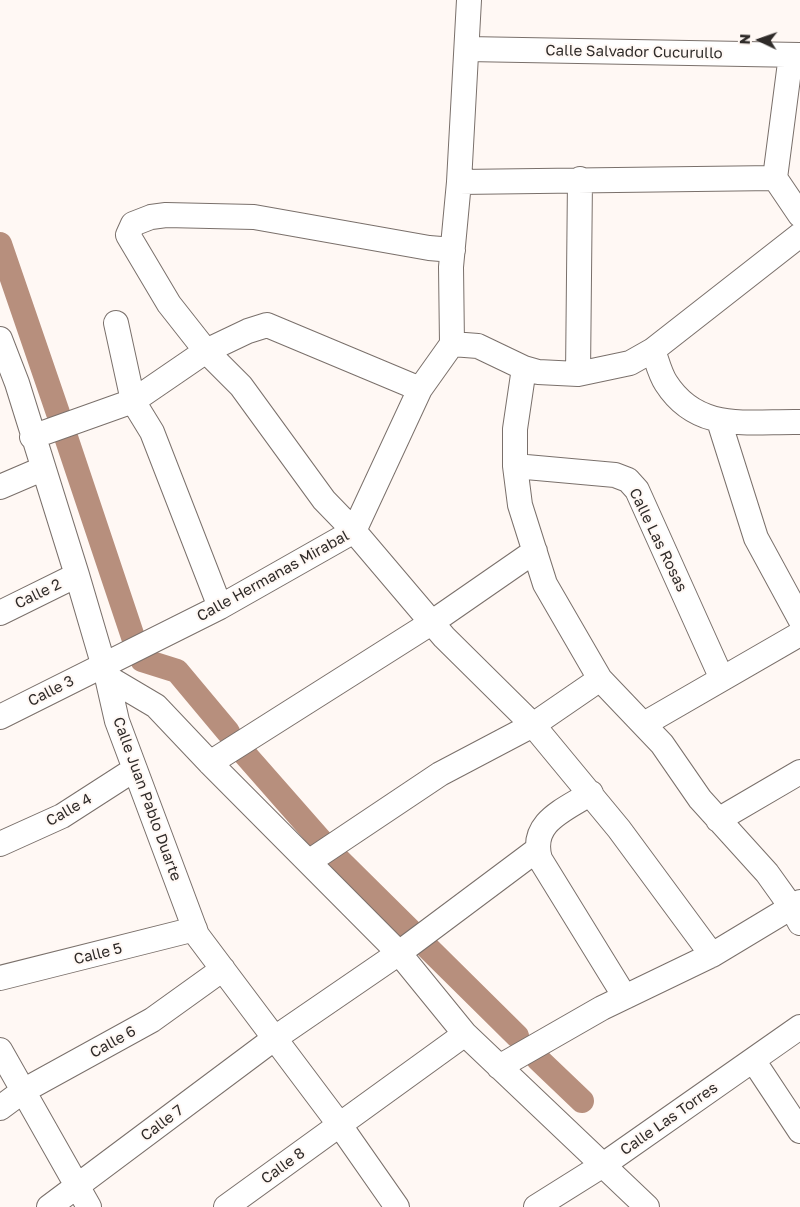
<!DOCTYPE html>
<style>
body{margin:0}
#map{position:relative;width:800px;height:1207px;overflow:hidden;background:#fff8f4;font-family:"Golos Text",sans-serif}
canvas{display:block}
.north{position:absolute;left:735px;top:15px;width:50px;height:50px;-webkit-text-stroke:4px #fff8f4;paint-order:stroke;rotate:273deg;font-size:14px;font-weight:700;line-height:20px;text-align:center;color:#2f2b29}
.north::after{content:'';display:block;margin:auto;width:18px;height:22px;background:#2f2b29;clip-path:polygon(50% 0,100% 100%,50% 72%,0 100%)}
</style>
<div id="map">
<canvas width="800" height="1207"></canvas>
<div class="north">N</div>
</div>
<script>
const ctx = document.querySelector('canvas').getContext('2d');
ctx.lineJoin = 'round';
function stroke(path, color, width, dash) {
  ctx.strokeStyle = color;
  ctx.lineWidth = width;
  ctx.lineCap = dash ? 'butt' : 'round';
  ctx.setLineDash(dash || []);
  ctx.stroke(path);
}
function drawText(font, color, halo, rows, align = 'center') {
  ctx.font = font + ' "Golos Text",sans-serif';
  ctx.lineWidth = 4;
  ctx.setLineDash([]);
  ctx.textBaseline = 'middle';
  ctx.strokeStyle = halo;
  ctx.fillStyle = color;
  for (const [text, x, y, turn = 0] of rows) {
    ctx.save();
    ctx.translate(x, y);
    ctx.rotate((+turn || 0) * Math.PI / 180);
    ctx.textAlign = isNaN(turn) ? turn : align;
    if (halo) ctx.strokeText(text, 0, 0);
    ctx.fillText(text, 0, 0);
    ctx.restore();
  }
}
const canal = new Path2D(`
 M0 244 58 413
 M66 437 134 640
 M142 660 177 671 228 732
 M243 752 323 843
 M338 859 517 1036
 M538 1059 582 1101`);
const minor = new Path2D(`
 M467 49 800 55
 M775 178 791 55
 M459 182 775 178 800 215
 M453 250 429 248 254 217 166 215 151 217 133 224 128 235 169 304 206 351 241 386 324 500 354 531 444 637 533 725 619 829 712 955
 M116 323 133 401 152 432 220 607
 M0 339 17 383 77 575 107 677 117 721 197 935 339 1124 397 1207
 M452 344 451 267 459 182 469 0
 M653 350C657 361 660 374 666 383 698 433 748 421 800 422
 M524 368 515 429V466L520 505 545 584 600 679 662 744 700 799 767 873 792 908 800 923
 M578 374 580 179
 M719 421 756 538 800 619
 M32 437 133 401 206 351 248 331 267 325 420 389
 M515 466 615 475 628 480 637 490 722 679
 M0 487 42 469
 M0 613 77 575
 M107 677 156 706 210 763 399 953 465 1034 647 1207
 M0 717 220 607 354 531 420 389 452 344 478 346 524 368 538 372 578 374 630 363 653 350 800 235
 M644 724 800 634
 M210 763 431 623 535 551
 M591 793C565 810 529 822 540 859L625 997
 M718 820 800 772
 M0 844 62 816 135 769
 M310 861 440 774 533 725 600 679
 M0 978 195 929
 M0 1050 89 1207
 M753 1060 800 1131
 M499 1067 602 1008 712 955 800 902
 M0 1108 23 1091 152 1020 223 969
 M49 1207 275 1038 399 953 538 849
 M226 1207 465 1034
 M536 1207 603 1165 800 1027`);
const streetNames = [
 ["Calle Salvador Cucurullo",634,52,1],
 ["Calle Las Rosas",658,540,64],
 ["Calle Hermanas Mirabal",273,576,-29],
 ["Calle 2",38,594,-26],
 ["Calle 3",51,691,-27],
 ["Calle Juan Pablo Duarte",147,799,70],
 ["Calle 4",69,810,-30],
 ["Calle 5",98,954,-14],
 ["Calle 6",113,1042,-29],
 ["Calle Las Torres",669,1119,-35],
 ["Calle 7",162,1123,-37],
 ["Calle 8",283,1166,-36]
];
stroke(canal, '#b78f7d', 24);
stroke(minor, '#7a706b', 26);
stroke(minor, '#fff', 24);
drawText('15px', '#2f2b29', '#fff8f4', streetNames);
</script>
